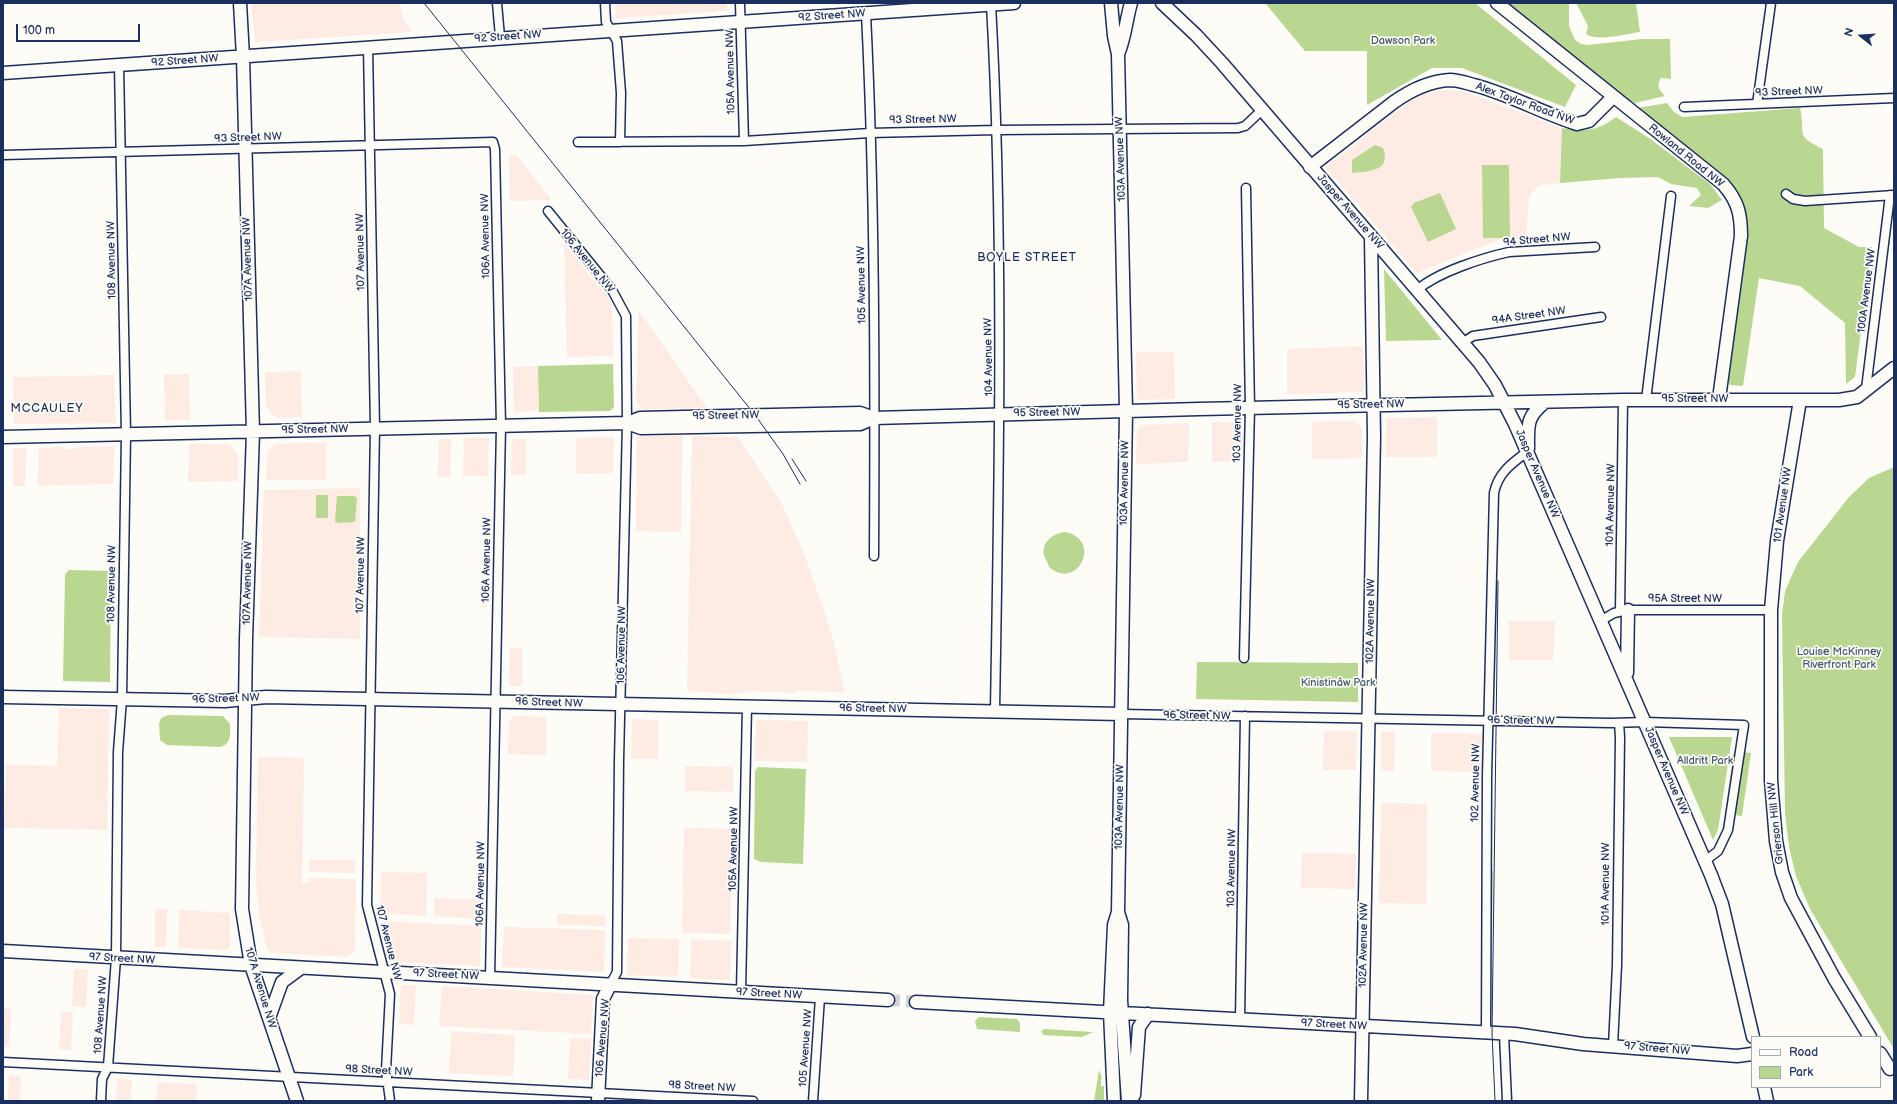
<!DOCTYPE html>
<meta charset="utf-8">
<style>
body{margin:0}
#map{position:relative;width:1897px;height:1104px;overflow:hidden;background:#fdfcf7;font-family:"Balsamiq Sans",sans-serif}
canvas{display:block}
.frame{position:absolute;inset:0;border:4px solid #1b2f5e;pointer-events:none}
.legend{position:absolute;left:1751px;top:1036px;width:130px;height:52px;box-sizing:border-box;background:#fdfcf7;border:1px solid #a3aaba;margin:0;padding:5px 7px;list-style:none;font-size:12px;color:#1b2f5e}
.legend li{display:flex;align-items:center;gap:8px;height:20px}
.legend b{width:20px;border:1px solid #a3aaba}
.north{position:absolute;left:1841px;top:16px;width:40px;height:40px;-webkit-text-stroke:3px #fdfcf7;paint-order:stroke;rotate:287deg;font-size:11px;font-weight:700;line-height:16px;text-align:center;color:#1b2f5e}
.north::after{content:'';display:block;margin:auto;width:14px;height:18px;background:#1b2f5e;clip-path:polygon(50% 0,100% 100%,50% 72%,0 100%)}
.scale{position:absolute;left:16px;top:24px;width:124px;height:18px;box-sizing:border-box;border:2px solid #1b2f5e;border-top:0;padding-left:5px;font-size:12px;line-height:14px;white-space:nowrap;color:#1b2f5e;-webkit-text-stroke:3px #fdfcf7;paint-order:stroke}
</style>
<div id="map">
<canvas width="1897" height="1104"></canvas>
<div class="frame"></div>
<ul class="legend">
<li><b style="height:5px;background:#fdfcf7"></b>Road</li>
<li><b style="height:11px;background:#b9d790"></b>Park</li>
</ul>
<div class="north">N</div>
<div class="scale">100 m</div>
</div>
<script>
const ctx = document.querySelector('canvas').getContext('2d');
ctx.lineJoin = 'round';
function fillPath(path, color) {
  ctx.fillStyle = color;
  ctx.fill(path, 'evenodd');
}
function stroke(path, color, width, dash) {
  ctx.strokeStyle = color;
  ctx.lineWidth = width;
  ctx.lineCap = dash ? 'butt' : 'round';
  ctx.setLineDash(dash || []);
  ctx.stroke(path);
}
function drawText(font, color, halo, rows, align = 'center') {
  ctx.font = font + ' "Balsamiq Sans",sans-serif';
  ctx.lineWidth = 3.5;
  ctx.setLineDash([]);
  ctx.textBaseline = 'middle';
  ctx.strokeStyle = halo;
  ctx.fillStyle = color;
  for (const [text, x, y, turn = 0] of rows) {
    ctx.save();
    ctx.translate(x, y);
    ctx.rotate((+turn || 0) * Math.PI / 180);
    ctx.textAlign = isNaN(turn) ? turn : align;
    if (halo) ctx.strokeText(text, 0, 0);
    ctx.fillText(text, 0, 0);
    ctx.restore();
  }
}
const built = new Path2D(`
 M251 3H399L404 19 412 32 255 42Z
 M615 3H727V11L616 18Z
 M1443 90 1463 91 1562 128 1560 183 1539 185 1529 197 1526 238 1498 240 1417 273 1325 167 1406 104 1423 94Z
 M509 155H516L552 200 510 201Z
 M564 243 612 302 613 356 567 357Z
 M639 311 707 408 642 409 636 403Z
 M1363 346 1364 390 1361 392 1287 394V349Z
 M1136 352H1174L1175 399 1140 400 1137 397Z
 M538 366 539 410 514 413 513 367Z
 M301 371 302 417 279 418 272 415 266 406 265 372Z
 M164 374H189L190 420H165Z
 M114 375 116 423 14 424 13 377Z
 M1437 417V457H1386V418Z
 M1353 421 1362 428V458L1312 459V422Z
 M1212 422H1238L1242 426V461L1212 462Z
 M1189 423 1188 462 1136 464 1137 429 1142 425Z
 M682 435 681 532 636 531 637 438 638 436Z
 M692 436 738 437 783 506 806 559 826 616 834 643 845 693 797 690 796 693 750 691 734 694 687 691Z
 M614 437 613 473 576 474V438Z
 M464 438H489L488 476H463Z
 M439 439H451L450 477H438Z
 M512 439H526V475H511Z
 M326 442V480H266L268 452 275 444Z
 M189 444H229L238 454V481L188 482Z
 M114 446 113 484 38 486 39 448 63 447 64 449H76V447Z
 M26 448 25 486H13V449Z
 M360 488V639L259 637 264 490Z
 M1509 621H1555L1553 660H1509Z
 M510 648H522V686H509Z
 M59 708 109 709 107 830 4 828 6 765 57 766Z
 M514 716 546 717V755L508 754 509 722Z
 M632 719 658 720V759H631Z
 M756 720 808 721 807 762 755 761Z
 M1324 731H1357L1356 770H1323Z
 M1381 732H1395L1394 771 1381 770Z
 M1431 733 1483 734 1482 772 1431 771Z
 M258 757 304 758 302 883H309L310 878 356 879 355 950 347 957 271 953 267 949 259 914 256 882Z
 M685 766 733 767V792L685 791Z
 M1381 803 1427 804 1426 904 1379 903Z
 M684 828 732 829 730 934 682 933Z
 M1302 853 1356 854 1355 889 1301 888Z
 M309 860H355V873L309 872Z
 M381 872 427 873 426 916 380 913Z
 M434 898 480 899V919L434 916Z
 M155 909H167L166 947H155Z
 M179 910 230 913V947L226 950 178 948Z
 M557 914 605 915V926L557 925Z
 M383 921 481 926 480 966 392 962Z
 M504 927 605 930 604 972 502 967Z
 M628 938 679 939 678 977 627 975Z
 M691 939 731 941 730 980 690 978Z
 M74 969H88L86 1007 72 1006Z
 M401 985H416L414 1025 399 1024Z
 M442 986 593 995 591 1034 439 1026Z
 M3 1008 11 1009 9 1047 3 1046Z
 M61 1012H73L71 1050 59 1049Z
 M451 1031 515 1035 513 1076 449 1073Z
 M570 1038 591 1039 589 1080 568 1079Z
 M9 1075 21 1076 20 1101H8Z
 M117 1079 132 1080 131 1101H116Z
 M158 1082 197 1084 196 1101H156Z`);
const green = new Path2D(`
 M1265 3H1475L1576 85 1565 107 1462 68H1432L1367 105V51H1305Z
 M1505 3H1569V26L1575 40 1581 44 1588 45 1642 39H1670L1671 79 1661 78C1656 87 1659 89 1665 96L1635 103 1630 100H1626Z
 M1576 3H1636L1640 32C1626 34 1597 42 1586 34L1588 26Z
 M1667 103 1673 111 1682 117 1800 108C1806 135 1794 135 1823 149L1824 228 1859 247H1872L1855 377 1846 384 1845 323 1800 286 1759 278 1743 386 1730 385 1727 378 1747 229C1746 211 1742 199 1732 185L1637 108Z
 M1616 117 1649 138 1710 184 1722 200 1708 208 1689 206 1701 195 1697 188 1671 184 1658 177 1620 178 1560 183 1562 128C1583 132 1599 131 1616 117Z
 M1375 145 1383 148C1392 172 1368 171 1352 173V160Z
 M1482 165H1509L1510 238H1483Z
 M1440 193 1456 229 1428 242 1411 207 1414 203Z
 M1384 269 1442 340 1386 341Z
 M613 364 614 407 610 411 539 412 538 366Z
 M1894 467V1049L1810 909 1796 876 1789 847 1785 813 1782 615 1785 591 1798 562 1849 497 1869 478Z
 M316 495H328V518H316Z
 M337 496H354L357 498 355 522 338 523 335 521Z
 M1065 532C1103 539 1078 592 1049 567 1048 562 1045 559 1044 555 1041 542 1054 533 1065 532Z
 M69 570 111 571 110 682 63 681 65 574Z
 M1197 662 1358 663V702L1196 699Z
 M168 715 223 716 230 724C230 734 232 744 220 747L167 745 160 740 159 724 161 718Z
 M1669 737H1732L1718 830 1713 840Z
 M1734 751 1751 753 1742 816 1725 814Z
 M758 767 806 769 803 864 761 862 754 859 755 771Z
 M1490 871H1493L1492 931H1490Z
 M979 1017 1017 1019 1020 1023V1032L977 1029 975 1021Z
 M1045 1029 1093 1032 1082 1037 1043 1035 1041 1031Z
 M1099 1070 1102 1078 1101 1080V1086H1104V1101H1094Z`);
const secondaryTunnel = new Path2D(`
 M888 1000 916 1002`);
const street = new Path2D(`
 M497 3 500 37
 M605 3 606 22 617 41 621 93 620 142
 M740 3 744 141
 M991 4C1004 239 999 475 995 710
 M866 14C875 194 875 376 874 556
 M368 47 375 428 367 905 390 994 386 1070 390 1101
 M1757 104 1771 3
 M1684 107 1894 98
 M578 142 744 141 870 133 996 130 1238 128 1245 126 1262 110
 M3 155 493 142 495 149 501 426 490 977
 M1786 194 1793 199 1805 201 1894 195
 M548 211 612 290 626 316 627 423 619 760 617 972 610 985
 M1417 290C1438 272 1482 258 1509 252L1595 247
 M1462 343 1473 336 1601 317
 M1866 389 1890 195
 M1646 400 1671 196
 M1620 611 1623 400
 M1602 620 1614 613 1628 610H1771
 M1244 658 1250 408 1246 188
 M1121 714 1611 723 1645 722 1744 725 1728 830 1718 851 1705 861
 M741 992 747 706
 M1240 1019 1245 716
 M1486 1032 1487 776 1494 493C1498 473 1512 463 1527 452
 M1504 1034 1507 1101
 M1613 1046 1617 965 1620 737 1619 723
 M3 1062 753 1101
 M101 1101 102 1079 108 1067 116 958 118 752 122 699 126 434 119 65
 M813 1101 820 997`);
const secondary = new Path2D(`
 M240 3 243 57 253 432 246 639 242 909 251 965 297 1101
 M1111 3 1114 36 1118 54 1126 411 1118 912 1114 925 1110 1012 1114 1101
 M1162 3 1196 35 1222 63 1479 362 1495 385 1515 424 1711 875 1722 904 1753 1037
 M1497 3 1723 184C1738 201 1741 214 1741 236L1719 399
 M1118 54C1125 38 1126 20 1131 3
 M3 73 1014 3
 M1310 167 1394 102C1411 90 1429 81 1450 80 1458 80 1466 83 1474 85 1509 94 1542 113 1577 124L1589 121 1613 97
 M1800 400 1777 541 1771 610V780L1776 841 1782 872 1791 898 1834 978 1870 1037
 M627 423 640 418 860 413 874 418
 M3 437 627 423 641 428 860 424 874 418 1199 409 1623 400H1839L1857 397 1894 368
 M1528 449C1528 425 1526 417 1545 402
 M1627 673 1628 610
 M3 697 225 701 266 697 1121 714
 M1118 912 1122 925 1121 1000 1128 1101
 M3 951 888 1000
 M916 1002 1515 1034 1583 1044 1737 1056 1752 1054
 M269 1018 282 982 301 968
 M1880 1053 1890 1069
 M1764 1087 1767 1101
 M1132 1098 1134 1095 1139 1027 1148 1014
 M598 1101 603 999 610 985
 M1361 1101 1374 437 1371 238`);
const tram = new Path2D(`
 M424 3 755 415 783 454 800 484
 M792 459 806 481
 M1495 1101 1492 1033 1498 581`);
const streetNames = [
 ["92 Street NW",832,16,-4],
 ["92 Street NW",508,37,-4],
 ["92 Street NW",185,61,-4],
 ["105A Avenue NW",731,72,-91],
 ["93 Street NW",1789,92,-2],
 ["Alex Taylor Road NW",1525,104,20],
 ["93 Street NW",923,120,-1],
 ["93 Street NW",248,138,-2],
 ["Rowland Road NW",1686,156,39],
 ["103A Avenue NW",1121,159,-92],
 ["Jasper Avenue NW",1350,212,49],
 ["106A Avenue NW",486,236,-91],
 ["94 Street NW",1537,240,-5],
 ["107 Avenue NW",361,252,-91],
 ["107A Avenue NW",248,259,-92],
 ["108 Avenue NW",112,260,-91],
 ["106 Avenue NW",587,261,51],
 ["105 Avenue NW",862,285,-91],
 ["100A Avenue NW",1867,291,-83],
 ["94A Street NW",1529,316,-8],
 ["104 Avenue NW",989,357,-91],
 ["95 Street NW",1695,399],
 ["95 Street NW",1371,405,-1],
 ["95 Street NW",1047,413,-1],
 ["95 Street NW",726,416,-1],
 ["103 Avenue NW",1238,423,-89],
 ["95 Street NW",315,430,-1],
 ["Jasper Avenue NW",1537,474,67],
 ["103A Avenue NW",1125,483,-89],
 ["101A Avenue NW",1611,505,-89],
 ["101 Avenue NW",1783,505,-82],
 ["106A Avenue NW",487,560,-89],
 ["107 Avenue NW",361,575,-89],
 ["107A Avenue NW",248,583,-89],
 ["108 Avenue NW",112,584,-89],
 ["95A Street NW",1685,599],
 ["102A Avenue NW",1371,621,-89],
 ["106 Avenue NW",622,645,-89],
 ["96 Street NW",226,699,-2],
 ["96 Street NW",549,703,2],
 ["96 Street NW",873,709,1],
 ["96 Street NW",1197,716,1],
 ["96 Street NW",1521,721,1],
 ["Jasper Avenue NW",1666,771,67],
 ["102 Avenue NW",1476,783,-89],
 ["103A Avenue NW",1120,807,-89],
 ["Grierson Hill NW",1776,823,-96],
 ["105A Avenue NW",734,849,-89],
 ["103 Avenue NW",1232,868,-89],
 ["106A Avenue NW",481,884,-89],
 ["101A Avenue NW",1606,884,-90],
 ["107 Avenue NW",388,943,76],
 ["102A Avenue NW",1364,945,-89],
 ["97 Street NW",122,959,3],
 ["97 Street NW",446,975,3],
 ["107A Avenue NW",260,988,73],
 ["97 Street NW",769,994,3],
 ["108 Avenue NW",101,1015,-86],
 ["97 Street NW",1334,1025,3],
 ["106 Avenue NW",603,1038,-85],
 ["105 Avenue NW",806,1048,-86],
 ["97 Street NW",1657,1049,5],
 ["98 Street NW",379,1071,3],
 ["98 Street NW",702,1087,3]
];
const parkNames = [
 ["Dawson Park",1403,41],
 ["Louise McKinney",1839,652],
 ["Riverfront Park",1839,665],
 ["Kinistinâw Park",1338,683],
 ["Alldritt Park",1705,761]
];
const neighbourhoodNames = [
 ["BOYLE STREET",1027,258],
 ["MCCAULEY",47,409]
];
fillPath(built, '#fdebe4');
fillPath(green, '#b9d790');
stroke(secondaryTunnel, '#d0d3d8', 12, [12, 6]);
stroke(street, '#1b2f5e', 11);
stroke(secondary, '#1b2f5e', 15);
stroke(street, '#fdfcf7', 8);
stroke(secondary, '#fdfcf7', 12);
stroke(tram, '#1b2f5e', 1);
drawText('11px', '#1b2f5e', '#fdfcf7', streetNames);
drawText('11px', '#42596a', '#fdfcf7', parkNames);
ctx.letterSpacing = '1px';
drawText('12px', '#1b2f5e', '#fdfcf7', neighbourhoodNames);
ctx.letterSpacing = '0px';
</script>
